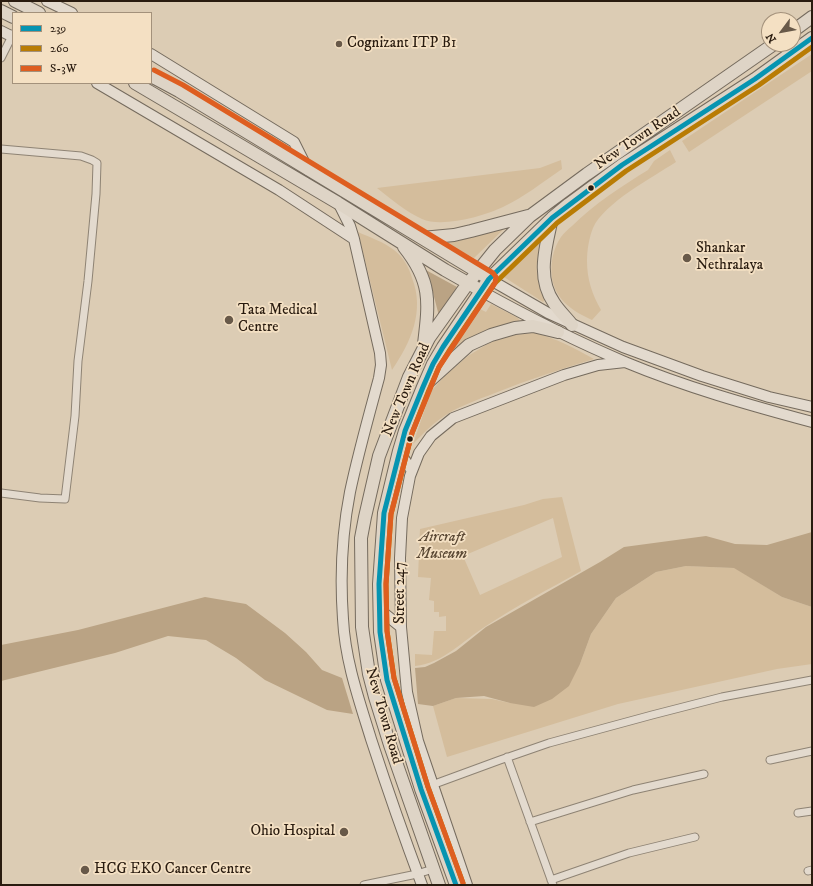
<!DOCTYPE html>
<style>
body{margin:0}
#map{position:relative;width:813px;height:886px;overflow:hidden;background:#dcccb4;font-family:"IM FELL DW Pica",serif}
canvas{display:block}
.frame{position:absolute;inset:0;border:2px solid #291b0f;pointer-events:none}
.legend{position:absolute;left:12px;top:12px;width:140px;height:72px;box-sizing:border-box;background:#f4e0c3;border:1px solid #a3917b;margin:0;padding:5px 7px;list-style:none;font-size:12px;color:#291b0f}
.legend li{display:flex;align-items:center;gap:8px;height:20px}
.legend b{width:20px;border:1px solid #a3917b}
.north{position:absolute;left:761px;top:12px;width:40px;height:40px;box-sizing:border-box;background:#f4e0c3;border:1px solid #a3917b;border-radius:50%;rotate:238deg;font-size:11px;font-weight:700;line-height:16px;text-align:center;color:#291b0f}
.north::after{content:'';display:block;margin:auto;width:14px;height:18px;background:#685949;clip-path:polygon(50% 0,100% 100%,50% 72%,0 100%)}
</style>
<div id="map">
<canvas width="813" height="886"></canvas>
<div class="frame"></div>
<ul class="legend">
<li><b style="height:5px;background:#0694b1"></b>239</li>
<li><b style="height:5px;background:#b97c04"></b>260</li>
<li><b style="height:5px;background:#de5e20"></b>S-3W</li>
</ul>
<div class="north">N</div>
</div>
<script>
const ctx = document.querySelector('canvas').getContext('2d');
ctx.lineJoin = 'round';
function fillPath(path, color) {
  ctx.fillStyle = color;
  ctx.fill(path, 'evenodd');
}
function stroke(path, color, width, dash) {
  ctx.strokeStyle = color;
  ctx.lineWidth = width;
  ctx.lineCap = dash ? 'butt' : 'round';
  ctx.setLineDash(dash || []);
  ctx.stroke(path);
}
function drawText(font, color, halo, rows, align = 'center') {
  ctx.font = font + ' "IM FELL DW Pica",serif';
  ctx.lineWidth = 3.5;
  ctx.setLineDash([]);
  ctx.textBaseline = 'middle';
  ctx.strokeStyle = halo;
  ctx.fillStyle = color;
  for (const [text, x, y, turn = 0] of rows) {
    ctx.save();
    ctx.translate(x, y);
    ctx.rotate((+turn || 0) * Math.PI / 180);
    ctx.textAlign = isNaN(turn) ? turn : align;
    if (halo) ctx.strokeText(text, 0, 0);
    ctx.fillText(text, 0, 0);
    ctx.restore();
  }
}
const green = new Path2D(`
 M812 54V71L689 152 682 141Z
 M670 150 676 162C653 177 604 203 593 228 589 238 587 250 587 261 587 279 592 294 601 310L592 320C573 311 556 301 552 278 550 263 553 249 561 237 564 233 568 229 572 226 594 204 622 186 648 170L654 161Z
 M561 160 562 169C543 182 524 197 503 207 484 216 442 228 422 219 406 212 391 199 377 188L540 168Z
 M506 227 474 258 437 238Z
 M358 232C369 237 384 242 394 250 403 257 409 267 412 278 425 311 411 342 392 370Z
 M542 238C535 266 534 272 545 300L543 302 504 277Z
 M491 304 518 318 520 321 517 324 483 332 464 342 451 352 450 350 478 308 486 312Z
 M534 333C556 338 574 348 594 359 560 369 528 380 495 393 477 400 456 407 440 419 430 426 422 435 413 444L431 391 447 374 468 356 489 343 514 335Z
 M562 497 581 571C549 589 516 606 486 626 462 641 444 663 415 666V654L432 655 434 631H446V616L439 617V612H434V601L429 600 431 578 418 577 420 529 524 505 543 499ZM553 518 562 557 480 595 463 556Z
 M686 566 735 568 782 597 812 607V664L777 669 618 704 447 757 433 706 456 698 492 699 510 703 580 664 591 634 616 598 656 572Z`);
const water = new Path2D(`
 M424 269 457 287 439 316 431 285Z
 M812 532V607L782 597 734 568 686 566 656 572 616 598 591 634 580 664 569 686 552 699 534 707 510 703 484 696 456 698 433 706 418 704 415 668 425 667 434 663 456 651 486 627 600 562 624 547 706 536 735 544 767 545Z
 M205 597 246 604 285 633 306 652 322 670 342 678 353 714 327 710 265 680 236 658 206 640 168 636 115 653 1 681V645L78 630Z`);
const street = new Path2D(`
 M1 58 13 34
 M1 149 81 156 92 160 97 163 96 194 88 281 78 361 75 416 65 499 40 498 1 493
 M507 757 553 885
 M770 760 812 751
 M421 789 500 760 549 743 652 715 722 697 812 680
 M798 813 812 811
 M530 822 633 790 704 774
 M808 871 812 870
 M551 880 629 853 695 837
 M364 885 417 874 433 869`);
const secondary = new Path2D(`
 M47 1 72 13
 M1 31 13 37
 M151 54 294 142 308 170
 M97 83 279 190 354 239
 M339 204 350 226 354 239 380 353 381 365 379 378C369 415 358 454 350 492 342 533 340 577 343 619 345 660 359 700 371 739 387 788 404 837 422 885
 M489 279 548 313 623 347 702 376 769 397 812 407
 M481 291C528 317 575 341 625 362 685 387 749 405 812 422
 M399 451 412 471
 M380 610 401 627
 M467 885 418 741 407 692 401 627 400 558 402 518 410 476 419 453 431 436 453 418 564 375 598 365 625 362`);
const primary = new Path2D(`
 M15 1 39 13
 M1 11 13 17
 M793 31 812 17
 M151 76 179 91 483 275
 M135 83 338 203 445 270 475 287
 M552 218C546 246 536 277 554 303 559 311 566 317 572 325
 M422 238 454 235 471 231 528 216
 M404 247C432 282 429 302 424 344
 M427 383 469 345 491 335 515 328 533 326 558 332
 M439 885 390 745 375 697 369 674 362 627 361 538 365 517 379 456 409 377 429 338 466 286 495 250 530 216 587 174 774 44
 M456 885 421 789 387 680 380 632 379 584 384 513 399 451 405 431 423 387 433 364 443 347 489 279 552 218 569 204 622 165 755 79 812 38`);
const bus1 = new Path2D(`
 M456 885 421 789 387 680 380 632 379 584 384 513 405 431 423 387 433 364 443 347 489 279 552 218 622 165 755 79 812 38`);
const bus2 = new Path2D(`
 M463 883 428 787 394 678 387 631 386 584 391 514 412 433 429 390 439 367 449 351 494 284 557 223 626 171 759 85 812 47`);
const bus3 = new Path2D(`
 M154 70 183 85 493 273 496 277 495 283 439 367 412 433 391 514 386 584 387 631 394 678 428 787 463 883`);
const markers = [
 [339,44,4,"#685949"],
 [591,188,3.5,"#291b0f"],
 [687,258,5,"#685949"],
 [229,320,5,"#685949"],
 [410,439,3.5,"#291b0f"],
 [344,832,5,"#685949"],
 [85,870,5,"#685949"]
];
const poiNames = [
 ["Cognizant ITP B1",347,44],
 ["Shankar",696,249],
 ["Nethralaya",696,266],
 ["Tata Medical",238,311],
 ["Centre",238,328],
 ["Ohio Hospital",335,832,"right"],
 ["HCG EKO Cancer Centre",94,870]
];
const streetNames = [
 ["New Town Road",638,139,-34],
 ["New Town Road",407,390,-67],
 ["Street 247",401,593,-90],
 ["New Town Road",383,716,74]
];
const parkNames = [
 ["Aircraft",442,538],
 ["Museum",442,555]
];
fillPath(green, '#d4bd9c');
fillPath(water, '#baa384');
stroke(street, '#8e8374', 9);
stroke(secondary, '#756b5e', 12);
stroke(primary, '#756b5e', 14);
stroke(street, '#e3dace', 7);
stroke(secondary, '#e3dace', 10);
stroke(primary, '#ded4c6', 12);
stroke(bus1, '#0694b1', 5);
stroke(bus2, '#b97c04', 5);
stroke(bus3, '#de5e20', 5);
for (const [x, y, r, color] of markers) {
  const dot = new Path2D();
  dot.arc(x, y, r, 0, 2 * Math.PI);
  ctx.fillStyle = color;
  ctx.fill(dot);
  stroke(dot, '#f4e0c3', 1.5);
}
drawText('15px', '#291b0f', '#f4e0c3', poiNames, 'left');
drawText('15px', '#291b0f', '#f4e0c3', streetNames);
drawText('italic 15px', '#5a4834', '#f4e0c3', parkNames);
</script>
